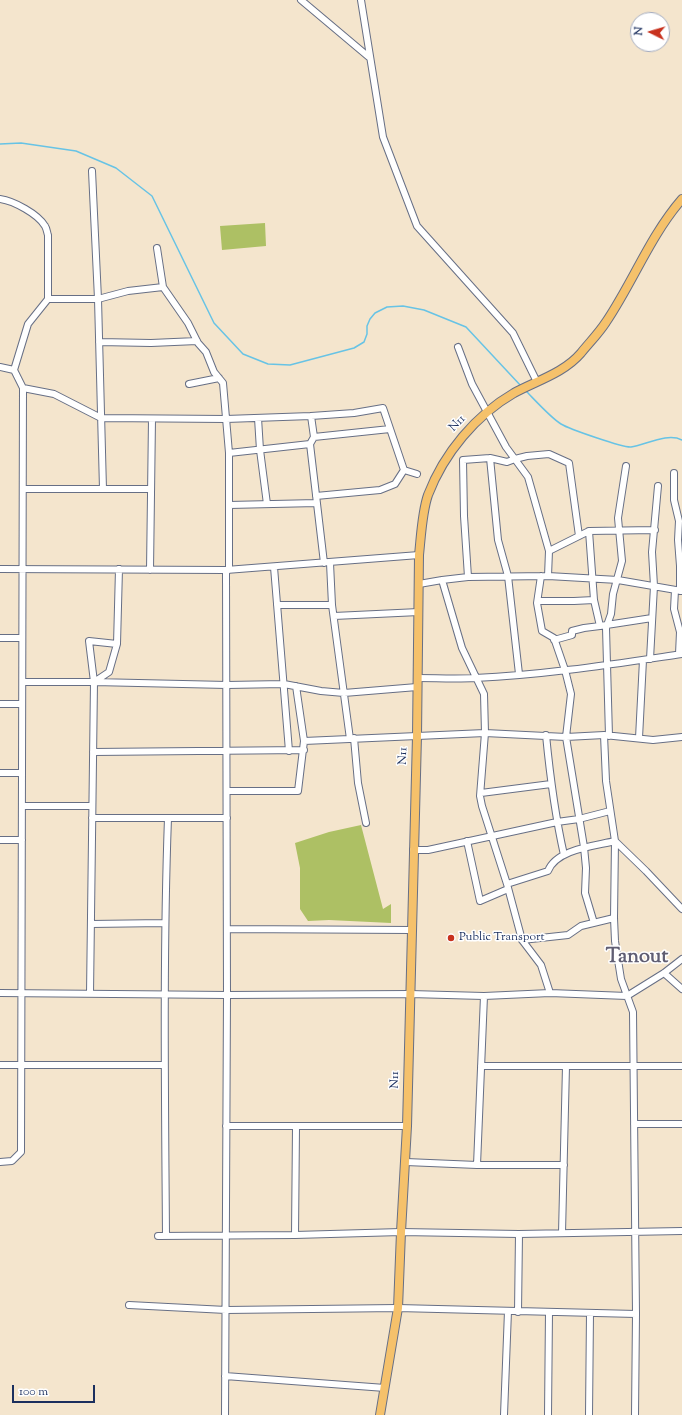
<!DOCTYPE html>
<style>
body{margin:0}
#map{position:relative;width:682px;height:1415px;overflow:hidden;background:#f4e5cd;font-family:"Sorts Mill Goudy",serif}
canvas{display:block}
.north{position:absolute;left:630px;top:12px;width:40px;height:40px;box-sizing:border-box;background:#fff;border:1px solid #a4acbf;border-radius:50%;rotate:275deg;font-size:11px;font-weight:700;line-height:16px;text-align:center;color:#1b2f5e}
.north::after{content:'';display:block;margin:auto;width:14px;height:18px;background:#c8321e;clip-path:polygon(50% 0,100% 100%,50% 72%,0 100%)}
.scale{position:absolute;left:12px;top:1385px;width:83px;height:18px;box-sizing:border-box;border:2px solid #1b2f5e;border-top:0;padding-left:5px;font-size:12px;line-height:14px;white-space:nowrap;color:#1b2f5e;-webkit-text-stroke:3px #fff;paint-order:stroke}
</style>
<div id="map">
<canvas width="682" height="1415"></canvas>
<div class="north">N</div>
<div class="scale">100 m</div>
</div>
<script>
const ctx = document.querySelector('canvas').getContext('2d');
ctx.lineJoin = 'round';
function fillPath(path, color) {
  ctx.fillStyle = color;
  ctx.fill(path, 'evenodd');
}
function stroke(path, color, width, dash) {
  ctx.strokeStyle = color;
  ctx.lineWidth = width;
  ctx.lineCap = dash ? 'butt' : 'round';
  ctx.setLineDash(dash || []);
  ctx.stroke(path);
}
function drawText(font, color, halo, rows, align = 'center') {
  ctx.font = font + ' "Sorts Mill Goudy",serif';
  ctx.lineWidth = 3;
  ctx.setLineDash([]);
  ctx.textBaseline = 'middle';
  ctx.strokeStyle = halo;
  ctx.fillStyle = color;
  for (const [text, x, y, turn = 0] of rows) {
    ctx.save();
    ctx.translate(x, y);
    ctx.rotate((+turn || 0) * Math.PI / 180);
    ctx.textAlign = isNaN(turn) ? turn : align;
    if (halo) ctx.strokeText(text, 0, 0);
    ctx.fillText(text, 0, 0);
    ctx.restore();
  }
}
const green = new Path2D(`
 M265 223 266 246 222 250 220 226Z
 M361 825 383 909 391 904V923L329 920 308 921 300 909V868L295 843 329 832Z`);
const stream = new Path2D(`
 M0 144 21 143 76 151 116 168 152 196 214 323 243 354 268 364 290 365 354 348 364 342 367 334V326L370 319 375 313 387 307 403 306 424 310 466 327 521 386
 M525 390C534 399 551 418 561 424 569 429 624 448 631 447 645 445 668 432 682 440`);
const minor = new Path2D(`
 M301 0 370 58
 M361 0 383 137 417 226 513 333 537 382
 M92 171 98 299 103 489
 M0 199C14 201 38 214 45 226 47 229 47 233 48 235V299
 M157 248 163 287 188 323 198 343 206 352 214 372 223 383 229 453V570
 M99 342 151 343 197 341
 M458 347 472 384 506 447 528 477 549 551 548 576
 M0 367 14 370
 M189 384 219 378
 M23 388 14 370 28 324 48 299H98L128 291 163 287
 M311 416 314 437 310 444 324 563
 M258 418 260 450 267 504
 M314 437 390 429
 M229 453 310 444
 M490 458 498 540 508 576 519 674
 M674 473V500L679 521 678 540 680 566V591
 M23 489H150
 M316 496 380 490 395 484 404 470
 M229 505 317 503
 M589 531 594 600 600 626
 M549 551 589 531 655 530
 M330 563 332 605 350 739
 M274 567 289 751
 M0 569 226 570 419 555
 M150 570 152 419
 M541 576 537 603 542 631 554 638 565 670 571 694 566 737 584 847 586 868 585 893 594 923
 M468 577 464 516 463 460 490 458 507 462 515 459 527 456 549 454 569 463 579 536
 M442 580 462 648 484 694 485 733 480 796 482 806 507 884 522 940 541 965 550 993
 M419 584 442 580 468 577 548 576 618 580 682 591
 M675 590 674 609 680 632 679 654
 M538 601H574L594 600
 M277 605H332
 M334 616 419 612
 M0 638H22
 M554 640 572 635V631L584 628 600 626 652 618
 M650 659 654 586 652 552 658 486
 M417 678C436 678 456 679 475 678 545 675 614 664 682 654
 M23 682H94L227 685 284 684 321 691 344 693 417 687
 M94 682 89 641 117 644
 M0 704H22
 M546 735C550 776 555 815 564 855
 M604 735 606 781 615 841 614 918 615 941 621 979 633 1012 636 1314 635 1415
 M609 736 606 628 611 614 613 594 622 561 618 518 626 466
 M354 738 358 783 366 823
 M639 738 643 660
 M304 741 485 733 566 737 604 735 653 740 682 737
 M93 752 304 750
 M0 773H22
 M227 791H298L304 741 296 686
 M481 793 551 784
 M22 806H92
 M92 818H227
 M0 840H22
 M467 841 480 901 508 889
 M413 850H428L557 822 579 819 610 811
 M507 884 548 871C556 849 595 846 615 841L646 871 682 909
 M91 924 164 923
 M227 929 412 930
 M522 940 568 935 581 926 614 918
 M664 973 682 989
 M0 993 227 995 410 994 484 996 550 993 627 996 664 973 682 959
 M90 994 94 682 109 672 117 644 119 569
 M0 1065H164
 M481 1066H682
 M634 1124H682
 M226 1126H407
 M0 1162 12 1161 21 1152 23 388 54 394 101 418 226 419 311 416 354 413 383 408 404 470 417 474
 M406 1162 477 1165H564
 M477 1165 484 996
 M562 1233 566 1066
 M295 1235 296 1127
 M158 1236 295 1235 401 1232 519 1234 682 1231
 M166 1236C165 1097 163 957 168 818
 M129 1305 226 1310 398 1308 636 1314
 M518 1312 519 1234
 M225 1376 385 1388
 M225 1415 227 995 226 570
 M504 1415 508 1311
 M548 1415 549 1312
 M589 1415 590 1313`);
const major = new Path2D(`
 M380 1415 398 1308 401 1232 407 1126 417 736 419 555C421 537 422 512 428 495 444 453 476 415 514 393 536 381 564 373 581 353 589 343 599 333 606 322 633 282 650 236 682 199`);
const markers = [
 [451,938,4,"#c8321e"]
];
const streetNames = [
 ["N11",458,424,-47],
 ["N11",404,756,-88],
 ["N11",396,1080,-89]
];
const poiNames = [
 ["Public Transport",459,938]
];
const townNames = [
 ["Tanout",637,959]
];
fillPath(green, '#adc064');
stroke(stream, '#67c3e5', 1.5);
stroke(minor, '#676f85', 8);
stroke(major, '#676f85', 10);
stroke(minor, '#fff', 6);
stroke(major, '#f5c16b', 8);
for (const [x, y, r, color] of markers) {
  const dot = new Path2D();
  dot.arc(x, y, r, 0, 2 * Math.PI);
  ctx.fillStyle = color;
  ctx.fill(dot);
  stroke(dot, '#fff', 1.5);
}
drawText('12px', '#1b2f5e', '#fff', streetNames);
drawText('12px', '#1b2f5e', '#fff', poiNames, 'left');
drawText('bold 20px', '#605e73', '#fff', townNames);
</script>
